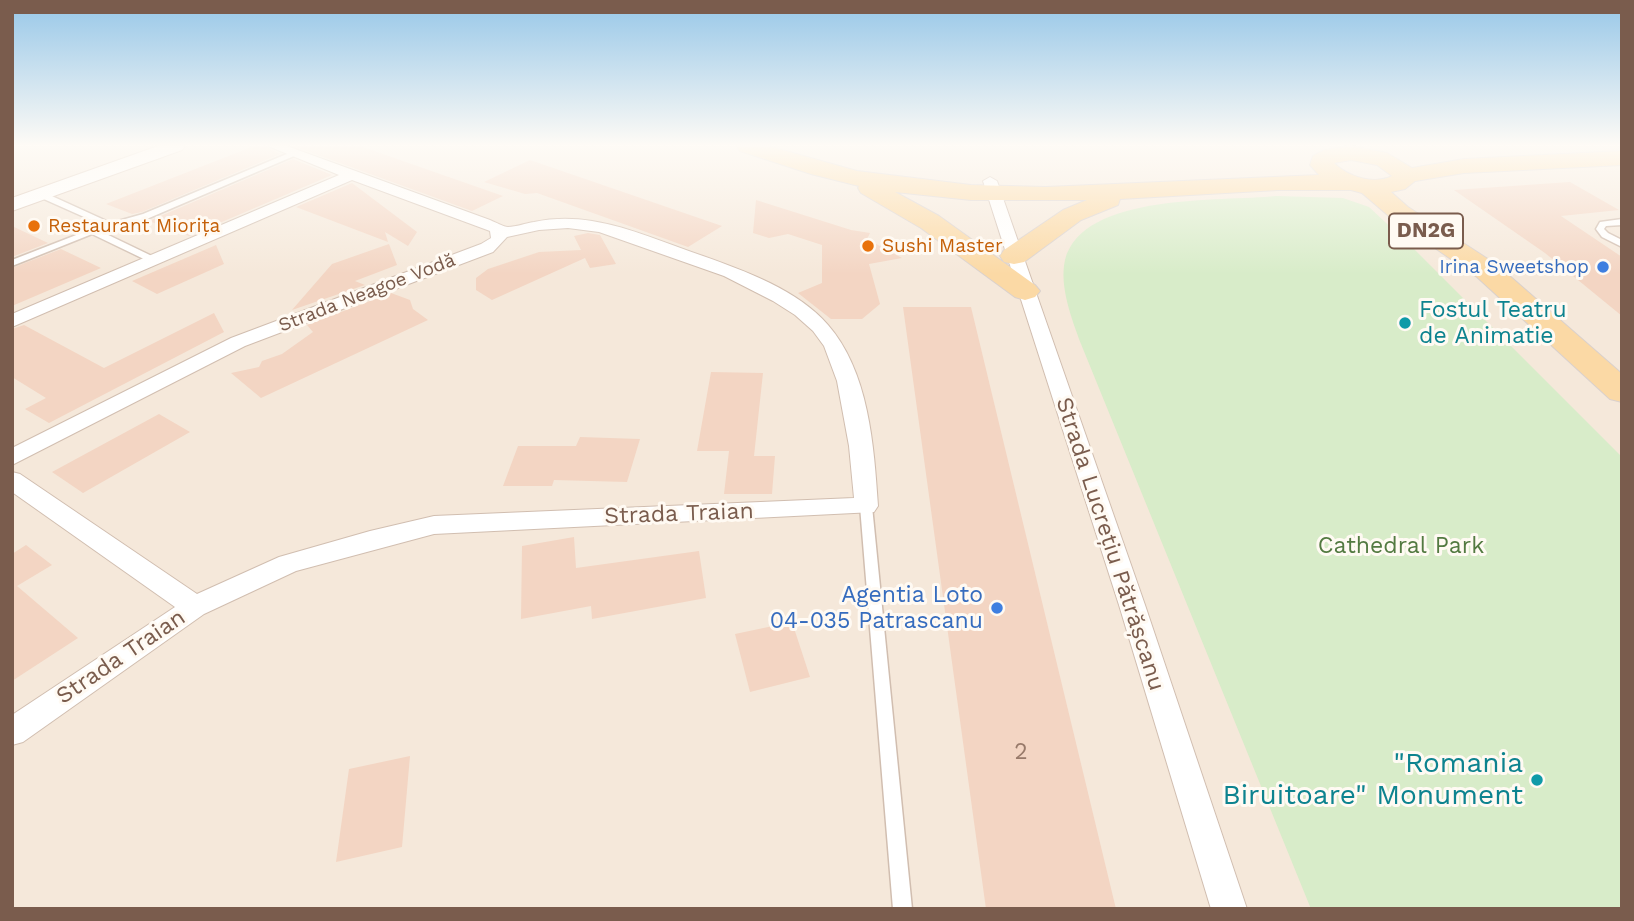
<!DOCTYPE html>
<meta charset="utf-8">
<style>
body{margin:0}
#map{position:relative;width:1634px;height:921px;overflow:hidden;background:#fdf6ec;font-family:"Work Sans",sans-serif}
canvas{display:block}
.frame{position:absolute;inset:0;border:14px solid #7a5c4d;pointer-events:none}
</style>
<div id="map">
<canvas width="1634" height="921"></canvas>
<div class="frame"></div>
</div>
<script>
const ctx = document.querySelector('canvas').getContext('2d');
ctx.lineJoin = 'round';
function fillPath(path, color) {
  ctx.fillStyle = color;
  ctx.fill(path, 'evenodd');
}
function stroke(path, color, width, dash) {
  ctx.strokeStyle = color;
  ctx.lineWidth = width;
  ctx.lineCap = dash ? 'butt' : 'round';
  ctx.setLineDash(dash || []);
  ctx.stroke(path);
}
function drawText(font, color, halo, rows, align = 'center') {
  ctx.font = font + ' "Work Sans",sans-serif';
  ctx.lineWidth = 6;
  ctx.setLineDash([]);
  ctx.textBaseline = 'middle';
  ctx.strokeStyle = halo;
  ctx.fillStyle = color;
  for (const [text, x, y, turn = 0] of rows) {
    ctx.save();
    ctx.translate(x, y);
    ctx.rotate((+turn || 0) * Math.PI / 180);
    ctx.textAlign = isNaN(turn) ? turn : align;
    if (halo) ctx.strokeText(text, 0, 0);
    ctx.fillText(text, 0, 0);
    ctx.restore();
  }
}
const residential = new Path2D(`
 M12 146H1622V909H12Z`);
const green = new Path2D(`
 M1276 196 1343 198 1369 207 1415 250 1622 457V909H1311L1081 344C1072 320 1059 286 1065 260 1083 192 1221 202 1276 196Z`);
const building = new Path2D(`
 M254 146H265L280 154 142 212 132 214 106 204Z
 M293 146H360L503 196 472 211Z
 M293 159 332 175 189 236 149 221Z
 M530 160 722 226 688 247 537 193 525 194 484 182Z
 M1570 182 1619 210 1561 216 1622 257V316L1545 253 1454 190Z
 M352 183 417 232 408 246 385 232 388 242 296 207Z
 M756 200 851 230 870 233 867 239 902 258 869 264 880 304 862 319H831L798 293 822 283V245L788 234 769 238 753 233Z
 M12 226 48 243 12 257Z
 M588 233 600 235 616 264 590 268 585 258 492 300 476 290V278L488 269 539 252 581 250 574 236Z
 M389 244 397 265 355 281 365 285 292 310 332 264Z
 M216 245 224 264 157 294 132 281Z
 M61 249 101 268 12 306V268Z
 M391 293 410 300 413 309 428 320 261 398 231 373 259 367 262 361 282 354 313 332 307 325Z
 M903 307H971L1116 909H986Z
 M214 313 224 332 49 423 25 409 46 398 12 377V329L24 325 104 368Z
 M711 372 763 373 754 456H775L772 494H724L729 451H697Z
 M159 414 190 432 83 493 52 472Z
 M580 437 640 439 627 482 554 480 552 486H503L518 446H576Z
 M574 537 576 568 699 551 706 598 592 619 591 606 521 619 522 546Z
 M26 545 52 565 17 586 78 638 12 681V554Z
 M792 622 810 677 750 692 735 634Z
 M410 756 402 847 336 862 349 769Z`);
const service = new Path2D(`
 M294 151 301 153 149 218 100 231 156 258V262H150L92 234 12 266V260L102 225 37 196V192H43L111 223 143 214Z
 M1622 219V225L1606 226 1604 229 1608 233 1622 240V247L1602 237 1596 229 1600 222Z
 M866 501 871 503 872 506 912 909H893L860 506 861 503Z`);
const minor = new Path2D(`
 M268 146H287L490 220C495 222 504 227 508 227 516 227 526 223 534 222 553 218 573 218 592 221 630 227 667 244 703 256 745 271 798 290 828 325 869 372 874 446 878 506L874 512 434 534 296 571 204 614 23 742 12 745V715L175 607 12 492V472L20 474 197 594 279 557 370 531 434 516 854 498 849 446 837 381 824 346 813 331 795 315 773 301 724 276 599 232 568 228 539 230 507 237 493 252 245 346 12 465V448L231 338 481 244 491 238 490 231 352 180 12 327V314L339 175Z
 M990 177 997 181 1145 605 1247 909H1211L1119 605 983 181Z`);
const secondary = new Path2D(`
 M158 146H185L182 150 12 211V198Z`);
const primary = new Path2D(`
 M737 146H768L857 171 971 185 1046 187 1319 175 1310 165 1313 156 1324 150 1351 146 1387 153 1412 168 1464 159 1622 151V165L1464 173 1415 181 1405 189 1391 192 1408 207 1497 265 1622 374V402L1610 399 1477 277 1390 217 1362 193 1351 190H1278L1120 199 1118 205 1081 220 1024 262 1014 264 1004 262 1000 256 1004 250 1063 210 1087 200H971L895 192 939 216 1035 285 1040 291 1035 297 1025 300 1015 297 921 228 861 193 858 188 859 186 811 174 740 151ZM1351 160 1377 165 1392 176C1374 185 1348 177 1334 163Z`);
const markers = [
 [34,226,7,"#e8710a"],
 [868,246,7,"#e8710a"],
 [1603,267,7,"#3f7fe0"],
 [1405,323,7,"#0f9aa8"],
 [997,608,7,"#3f7fe0"],
 [1537,780,7,"#0f9aa8"]
];
const farFoodnames = [
 ["Restaurant Miorița",48,226],
 ["Sushi Master",882,246]
];
const farShopnames = [
 ["Irina Sweetshop",1589,267]
];
const farStreetnames = [
 ["Strada Neagoe Vodă",367,293,-21]
];
const shields = [
 [1426,231,74]
];
const shieldNames = [
 ["DN2G",1426,231]
];
const cultureNames = [
 ["Fostul Teatru",1419,310],
 ["de Animatie",1419,336]
];
const streetNames = [
 ["Strada Traian",679,514,-2],
 ["Strada Lucrețiu Pătrășcanu",1110,544,72],
 ["Strada Traian",121,657,-34]
];
const parkNames = [
 ["Cathedral Park",1401,546]
];
const shopNames = [
 ["Agentia Loto",983,595],
 ["04-035 Patrascanu",983,621]
];
const nearNumbernames = [
 ["2",1021,752]
];
const nearCulturenames = [
 ["\"Romania",1523,764],
 ["Biruitoare\" Monument",1523,796]
];
fillPath(residential, '#f5e8da');
fillPath(green, '#d8ecc9');
fillPath(building, '#f3d5c3');
stroke(service, '#d1beb0', 3);
stroke(minor, '#d1beb0', 2);
stroke(secondary, '#d6c0b0', 2);
stroke(primary, '#dad1cd', 2);
fillPath(service, '#fff');
fillPath(minor, '#fff');
fillPath(secondary, '#fff');
fillPath(primary, '#fbd9a5');
const sky = ctx.createLinearGradient(0, 0, 0, 274);
sky.addColorStop(0, '#97c7e8');
sky.addColorStop(0.53, '#fefbf6');
sky.addColorStop(1, '#fefbf600');
ctx.fillStyle = sky;
ctx.fillRect(0, 0, 1634, 274);
for (const [x, y, r, color] of markers) {
  const dot = new Path2D();
  dot.arc(x, y, r, 0, 2 * Math.PI);
  ctx.fillStyle = color;
  ctx.fill(dot);
  stroke(dot, '#fffaf3', 2.5);
}
drawText('19px', '#c56008', '#fffaf3', farFoodnames, 'left');
drawText('19px', '#366cbe', '#fffaf3', farShopnames, 'right');
drawText('19px', '#7a5c4d', '#fffaf3', farStreetnames);
for (const [x, y, w] of shields) {
  const box = new Path2D();
  box.roundRect(x - w / 2, y - 17.5, w, 35, 5);
  ctx.fillStyle = '#fffaf3';
  ctx.fill(box);
  stroke(box, '#7a5c4d', 2);
}
drawText('bold 21px', '#7a5c4d', null, shieldNames);
drawText('23px', '#0d838f', '#fffaf3', cultureNames, 'left');
drawText('23px', '#7a5c4d', '#fffaf3', streetNames);
drawText('23px', '#537a41', '#fffaf3', parkNames);
drawText('23px', '#366cbe', '#fffaf3', shopNames, 'right');
drawText('23px', '#987a6a', null, nearNumbernames);
drawText('28px', '#0d838f', '#fffaf3', nearCulturenames, 'right');
</script>
